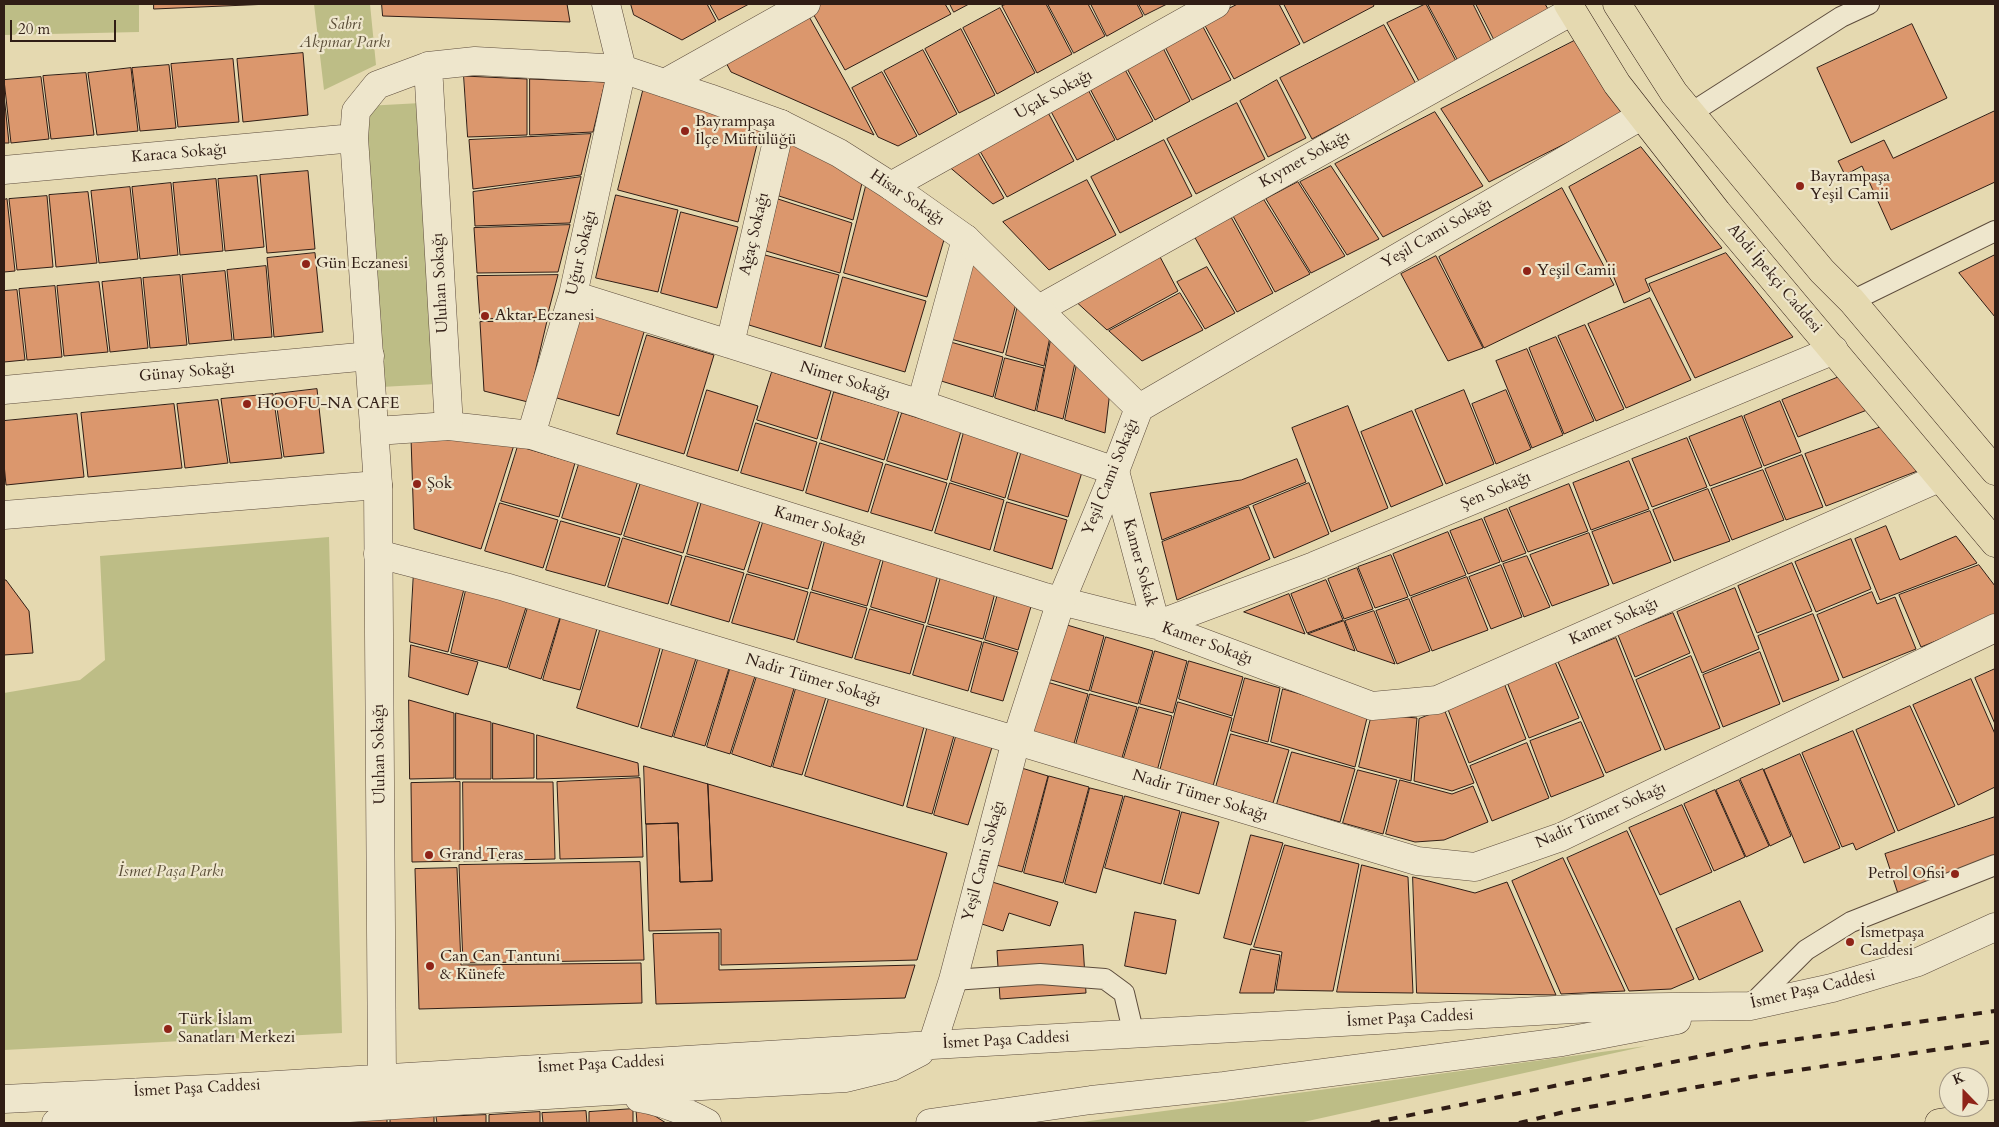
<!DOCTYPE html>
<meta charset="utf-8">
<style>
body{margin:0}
#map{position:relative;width:1999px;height:1127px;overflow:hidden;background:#e5d9b0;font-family:Cardo,serif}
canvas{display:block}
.frame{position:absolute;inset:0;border:5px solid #301d15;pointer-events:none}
.north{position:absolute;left:1939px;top:1067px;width:50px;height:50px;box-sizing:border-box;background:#eee6cc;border:1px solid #a29683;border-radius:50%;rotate:338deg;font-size:14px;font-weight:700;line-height:20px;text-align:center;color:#301d15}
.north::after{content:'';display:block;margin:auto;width:18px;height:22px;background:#8f2418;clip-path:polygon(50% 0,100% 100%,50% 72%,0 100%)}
.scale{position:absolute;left:10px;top:20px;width:106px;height:22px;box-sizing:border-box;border:2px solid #301d15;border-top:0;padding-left:6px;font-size:15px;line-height:18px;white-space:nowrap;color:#301d15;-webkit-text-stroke:4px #eee6cc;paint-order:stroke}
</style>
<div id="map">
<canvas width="1999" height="1127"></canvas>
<div class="frame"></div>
<div class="north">K</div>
<div class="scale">20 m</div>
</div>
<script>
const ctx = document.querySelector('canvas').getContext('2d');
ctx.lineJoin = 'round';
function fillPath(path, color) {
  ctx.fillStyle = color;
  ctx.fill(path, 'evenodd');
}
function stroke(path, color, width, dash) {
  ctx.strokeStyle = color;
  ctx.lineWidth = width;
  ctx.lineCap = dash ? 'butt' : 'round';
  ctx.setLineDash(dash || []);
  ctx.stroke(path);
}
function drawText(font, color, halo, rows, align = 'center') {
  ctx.font = font + ' Cardo,serif';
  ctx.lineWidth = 4.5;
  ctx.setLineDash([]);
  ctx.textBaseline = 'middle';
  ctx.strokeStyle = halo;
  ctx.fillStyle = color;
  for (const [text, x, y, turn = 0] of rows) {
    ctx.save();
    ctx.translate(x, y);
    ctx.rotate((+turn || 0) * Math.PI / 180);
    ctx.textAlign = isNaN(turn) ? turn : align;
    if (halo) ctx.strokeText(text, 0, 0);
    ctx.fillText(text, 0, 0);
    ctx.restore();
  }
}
const green = new Path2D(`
 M4 4H139V32L4 35Z
 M314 4H370L376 65 324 90Z
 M421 103 436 384 381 387 366 106Z
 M329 537 342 1033 4 1050V693L80 680 105 660 100 556Z
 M1646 1046 1299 1123H1075Z`);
const building = new Path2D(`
 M154 4H270L154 9Z
 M382 4H567L570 22 383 16Z
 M631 4H707L716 21 682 40 634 15Z
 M710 4H749L719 20Z
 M822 4H945L951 14 845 70 811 10Z
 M950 4H969L954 12Z
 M1007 4H1046L1072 54 1037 73 1002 6Z
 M1048 4H1088L1105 36 1074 53Z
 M1091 4H1137L1143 16 1107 36Z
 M1139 4H1167L1145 15Z
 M1238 4H1279L1300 44 1234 79 1203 22Z
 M1284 4H1373L1374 6 1304 43Z
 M1426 4 1457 63 1420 83 1387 23Z
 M1428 4H1473L1493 44 1459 62Z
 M1476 4H1545L1551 14 1496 43Z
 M1000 8 1035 73 997 94 963 28Z
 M807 13 848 86 874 135 731 72 723 57Z
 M1201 23 1231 80 1192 100 1163 43Z
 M1912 24 1947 98 1851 143 1817 68Z
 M1384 25 1416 84 1312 139 1280 78Z
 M961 29 995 95 959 113 925 49Z
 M1576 40 1626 113 1489 182 1441 109Z
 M1161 44 1190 101 1155 120 1124 63Z
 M923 50 957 114 919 135 884 71Z
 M303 53 308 115 243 122 237 59Z
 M233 59 239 122 178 127 171 64Z
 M1122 64 1153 121 1117 140 1087 83Z
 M169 65 176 128 140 131 132 68Z
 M131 68 138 131 97 135 88 73Z
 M882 72 917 136 898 146 878 137 852 88Z
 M86 73 94 135 51 139 43 76Z
 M464 76 527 79V135L468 137Z
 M41 77 49 139 11 143 4 80Z
 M530 79 605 82 593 132 530 135Z
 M1277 80 1306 138 1268 157 1240 101Z
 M645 83 762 124 738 222 618 190Z
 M1085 84 1115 140 1077 160 1047 104Z
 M4 95 9 143H4Z
 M1237 103 1265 159 1196 194 1167 139Z
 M1044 105 1074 161 1007 197 974 141Z
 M1995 111V182L1891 230 1862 166 1845 175 1838 161 1884 140 1893 158Z
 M1435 112 1483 186 1383 237 1335 164Z
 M793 133 863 179 853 220 779 196Z
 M591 134 581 175 473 189 469 140Z
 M1164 140 1192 196 1120 233 1091 177Z
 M972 142 1004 198 993 204 940 159Z
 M1641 147 1722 248 1645 279 1650 291 1624 303 1611 270 1569 187Z
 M1331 166 1379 239 1347 255 1300 182Z
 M308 171 315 249 267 253 260 175Z
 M257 176 264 247 225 251 218 179Z
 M581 177 570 223 475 226 473 192Z
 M216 179 223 251 180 255 173 183Z
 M1087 180 1116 235 1049 270 1003 222Z
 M867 182 946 233 927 297 844 273Z
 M1298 182 1345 256 1311 273 1266 199Z
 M171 183 178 255 140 259 132 187Z
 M130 187 138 259 99 263 91 191Z
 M1562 188 1614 285 1484 348 1439 257Z
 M88 192 97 263 56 267 49 195Z
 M616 195 678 210 658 292 596 278Z
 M47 196 53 267 17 270 9 199Z
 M7 199 15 271 4 272V200Z
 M778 199 852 223 840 273 766 251Z
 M1264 200 1310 274 1275 292 1233 216Z
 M681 212 738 227 717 308 661 293Z
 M1231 217 1273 293 1237 312 1194 236Z
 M570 225 558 272 477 273 474 228Z
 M966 250 1017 300 1003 353 947 338Z
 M315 253 323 332 274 337 267 258Z
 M1158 253 1178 291 1107 330 1072 298Z
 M1726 253 1793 337 1695 378 1649 284Z
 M765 255 839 275 821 347 749 325Z
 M1995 255V317L1959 273Z
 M1436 256 1483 348 1448 361 1401 274Z
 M266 266 272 337 234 340 227 270Z
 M1207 267 1235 313 1205 329 1177 282Z
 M225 271 232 340 189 344 182 275Z
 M180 275 187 345 150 348 143 278Z
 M558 275 547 317 480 319 477 276Z
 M843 277 926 301 905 372 825 348Z
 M141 278 148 348 110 352 102 282Z
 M99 282 108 352 64 356 57 286Z
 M55 286 62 357 27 360 19 289Z
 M17 290 25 360 4 362V291Z
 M1180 293 1203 330 1142 361 1109 331Z
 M1650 298 1691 380 1626 408 1588 324Z
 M579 301 647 322 619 416 550 396Z
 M1019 301 1051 332 1044 366 1006 355Z
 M547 321 528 402 484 391 480 322Z
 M1585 325 1624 409 1596 421 1558 336Z
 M1052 334 1076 358 1063 419 1037 411Z
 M647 335 714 355 684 454 617 434Z
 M1556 337 1594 421 1564 434 1529 348Z
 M947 341 1003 357 993 397 938 380Z
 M1527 349 1563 435 1532 448 1496 361Z
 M1005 358 1044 368 1035 411 995 398Z
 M1078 359 1110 391 1105 433 1065 420Z
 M772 372 831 391 817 439 757 420Z
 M1839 377 1867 410 1798 437 1782 400Z
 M317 389 324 453 284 457 275 394Z
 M707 390 758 406 738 471 687 456Z
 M1464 390 1494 464 1446 484 1415 410Z
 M1506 390 1531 449 1496 464 1472 404Z
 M834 392 899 411 884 460 821 440Z
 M273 394 282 458 230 463 221 399Z
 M218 400 228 463 185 468 177 404Z
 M1780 401 1801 452 1764 466 1744 416Z
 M174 404 182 468 88 477 81 413Z
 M1348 406 1388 508 1331 532 1292 428Z
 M1412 411 1443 485 1391 507 1361 432Z
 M902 413 961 431 947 480 887 461Z
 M77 414 84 477 6 485 4 464V421Z
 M1742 416 1762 467 1710 486 1689 437Z
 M756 423 817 442 803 491 741 473Z
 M1881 427 1920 470 1826 506 1805 454Z
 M964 432 1019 448 1005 498 951 481Z
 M461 436 514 445 481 549 414 529 411 438Z
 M1687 438 1707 487 1652 507 1632 459Z
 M820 443 883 463 868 512 806 493Z
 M518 446 575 463 559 517 501 501Z
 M1022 450 1083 469 1068 517 1008 499Z
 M1802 455 1823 507 1786 520 1765 469Z
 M1297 459 1306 482 1162 540 1150 493 1241 480Z
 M1629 461 1649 509 1591 530 1573 483Z
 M579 464 638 481 621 535 562 518Z
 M886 464 947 483 932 531 871 513Z
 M1763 470 1784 520 1732 540 1711 489Z
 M641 482 699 500 683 553 624 536Z
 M950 483 1004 500 990 550 935 533Z
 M1309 483 1329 534 1274 558 1253 506Z
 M1569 484 1588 531 1528 552 1509 508Z
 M1708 489 1730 541 1674 561 1653 510Z
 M702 501 761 518 744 570 687 554Z
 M1007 502 1067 520 1052 569 994 551Z
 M500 503 558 520 543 568 485 551Z
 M1249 507 1270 559 1177 600 1162 542Z
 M1507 509 1526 553 1502 562 1484 518Z
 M1650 511 1671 562 1613 584 1592 532Z
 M764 519 823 537 808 589 748 572Z
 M1482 519 1500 562 1468 574 1450 531Z
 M561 521 620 538 605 586 546 570Z
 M1886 526 1900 560 1956 536 1977 563 1880 600 1855 539Z
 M1448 532 1466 575 1410 596 1393 554Z
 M1589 533 1609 585 1552 606 1530 555Z
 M826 537 882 555 867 606 812 590Z
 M623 538 682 556 668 604 608 587Z
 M1851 539 1871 589 1816 612 1795 562Z
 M885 555 939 571 925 623 871 607Z
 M1391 555 1408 597 1375 608 1358 567Z
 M686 556 744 573 729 622 671 605Z
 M1527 556 1550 607 1524 617 1503 564Z
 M1792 563 1812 611 1757 633 1738 586Z
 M1501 565 1522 617 1491 629 1469 577Z
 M1979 565 1995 586V617L1921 647 1899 595Z
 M1357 568 1373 609 1344 619 1328 579Z
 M414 570 465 585 448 652 410 642Z
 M942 573 996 589 983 639 928 624Z
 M747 574 808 592 794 640 732 623Z
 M1467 577 1488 630 1432 651 1411 598Z
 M4 580H6L29 611 33 653 4 655Z
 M1326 580 1343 620 1307 633 1291 594Z
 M467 586 527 604 507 668 451 653Z
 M1735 588 1759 649 1702 673 1677 612Z
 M999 590 1033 600 1018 650 985 640Z
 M811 592 867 608 852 658 797 642Z
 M1872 592 1877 604 1895 597 1916 649 1843 678 1817 615Z
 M1289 594 1305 634 1244 612Z
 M1409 599 1430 651 1397 664 1376 611Z
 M529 604 561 614 541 679 509 669Z
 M870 609 924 625 910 674 855 659Z
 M1374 611 1395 664 1357 651 1345 621Z
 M1673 613 1690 653 1635 677 1618 635Z
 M562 614 598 625 580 690 543 680Z
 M1813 614 1839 680 1783 702 1758 636Z
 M1344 621 1355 651 1308 634Z
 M1057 622 1104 636 1089 691 1041 677Z
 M927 626 982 642 968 691 913 675Z
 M601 627 661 645 638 727 577 708Z
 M1106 637 1153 651 1138 704 1091 691Z
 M1616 638 1661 750 1606 773 1558 662Z
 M984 642 1018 652 1003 701 971 692Z
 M411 645 478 662 468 695 409 677Z
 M664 646 697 655 672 737 641 728Z
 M1155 651 1187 661 1173 713 1140 704Z
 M1760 652 1780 704 1723 727 1703 675Z
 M699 656 730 665 705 746 674 737Z
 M1691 656 1720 728 1665 750 1636 680Z
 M1189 661 1243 677 1232 716 1179 699Z
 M1555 662 1579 718 1529 738 1507 682Z
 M731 666 756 673 730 754 707 747Z
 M1995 669V724L1975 678Z
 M758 673 795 685 771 767 732 754Z
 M1245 678 1280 688 1268 742 1231 731Z
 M1971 679 1995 734V787L1958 805 1913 705Z
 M1040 680 1088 694 1073 747 1024 733Z
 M1504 683 1526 739 1469 763 1447 707Z
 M797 685 827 694 802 775 773 767Z
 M1283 689 1368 714 1355 767 1271 742Z
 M1090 694 1137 707 1121 761 1075 748Z
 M830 695 925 723 903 806 805 776Z
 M409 700 454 713V778L410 779Z
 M1178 702 1232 718 1213 786 1160 771Z
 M1910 706 1955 806 1898 831 1856 730Z
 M1139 707 1172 716 1157 771 1123 761Z
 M1444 709 1474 783 1452 791 1414 781 1419 719Z
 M456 713 491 722V779H456Z
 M1372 714 1417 718 1411 781 1359 767Z
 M1581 722 1604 776 1551 797 1530 741Z
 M493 723 534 734V778L493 779Z
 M928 725 955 732 932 814 907 807Z
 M1853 731 1895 832 1856 850 1853 843 1842 847 1802 753Z
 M957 733 993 744 968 825 934 815Z
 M1231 734 1289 750 1273 803 1216 787Z
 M537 735 638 763 639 776 537 779Z
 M1527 743 1549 798 1492 821 1470 766Z
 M1292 752 1355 769 1340 822 1277 804Z
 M1800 754 1840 848 1804 863 1764 770Z
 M644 766 708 784 712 881 680 882 678 823 646 824Z
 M1015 766 1048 776 1022 872 989 863Z
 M1763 769 1791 836 1770 846 1740 779Z
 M1358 770 1397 780 1383 834 1343 823Z
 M1049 776 1089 787 1063 883 1024 873Z
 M640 778 643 857 560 859 557 782Z
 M1400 780 1452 794 1473 786 1488 822 1444 840 1415 842 1386 834Z
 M1739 780 1769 846 1746 857 1716 790Z
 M460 782V861L412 862 411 783Z
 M463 782H553L555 859 464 861Z
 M708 784 947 853 917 960 721 965V929L649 931 646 824 678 823 680 882 712 881Z
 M1090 788 1123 796 1096 893 1065 884Z
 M1715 790 1745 857 1714 871 1684 804Z
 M1125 796 1180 811 1161 884 1105 868Z
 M1682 805 1712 872 1660 895 1629 828Z
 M1182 812 1219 822 1199 894 1164 884Z
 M1995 817V876L1902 906 1885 854Z
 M1627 831 1694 979 1671 989 1629 991 1567 858Z
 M1251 835 1283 843 1251 945 1224 938Z
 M1285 845 1359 864 1333 991 1276 990 1282 952 1254 947Z
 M1563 858 1625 991 1561 994 1512 881Z
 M640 862 644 960 463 963 459 865Z
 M1362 865 1408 877 1413 993 1337 992Z
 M457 868 461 965 641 963 642 1003 419 1009 415 869Z
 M1413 877 1475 893 1507 882 1556 995 1417 993Z
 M989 881 1058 902 1050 926 1009 913 1003 931 976 922Z
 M1740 901 1763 951 1699 980 1676 929Z
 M1135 912 1176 920 1166 974 1125 966Z
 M719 933V970L915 965 905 998 656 1004 653 934Z
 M1083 945 1086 993 1000 999 997 951Z
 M1251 949 1280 955 1274 993H1240Z
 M633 1109V1123H589V1112Z
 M644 1109 666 1123H637L636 1110Z
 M586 1111 587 1123H543L542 1113Z
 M540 1112V1123H489V1115Z
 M486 1115V1123H437L436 1117Z
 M434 1117V1123H390V1119Z
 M387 1119V1123H314Z`);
const service = new Path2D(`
 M1691 113 1841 17 1869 4
 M1852 301 1995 231
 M953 980 1040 974 1105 979 1124 993 1134 1035
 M1750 1006 1806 950 1851 922 1995 865`);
const minor = new Path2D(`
 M665 83 806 4
 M891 186 1216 4
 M573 295 921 404 1115 471 1156 625 1314 566 1834 350
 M1039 309 1572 11
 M730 344 781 124
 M4 390 370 356
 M921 404 966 239
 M449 426 531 435 1045 597 1156 625 1372 706 1437 700 1939 478
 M531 435 573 295 622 69 606 4
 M4 515 378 485
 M378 554 505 587 1417 861 1475 867 1561 837 1995 628`);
const tertiary = new Path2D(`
 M4 170 354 138
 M376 431 449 426 428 66
 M932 1045 953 980 1016 741 1061 601 1115 471 1139 408 1641 116
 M382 1077 378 485 354 138 356 111 377 85 428 66 475 61 622 69 709 98 781 124 839 153 891 186 966 239 1139 408
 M639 1098C664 1102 685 1111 707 1123
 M4 1099 227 1088 932 1045 1591 1008 1750 1006 1832 988 1918 962 1995 927
 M56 1123 228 1116 593 1092 846 1078 891 1067 920 1052
 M930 1123 1091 1100 1224 1086 1562 1042 1677 1020`);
const primary = new Path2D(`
 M1568 4 1617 84 1717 212 1995 543
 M1617 4 1674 93 1822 271 1852 301 1995 471`);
const trunk = new Path2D(`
 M1939 1123 1995 1114`);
const rail = new Path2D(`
 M1371 1123 1757 1045 1995 1011
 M1519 1123 1568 1111 1751 1077 1995 1041`);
const markers = [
 [685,131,5,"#8f2418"],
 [1800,186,5,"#8f2418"],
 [306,264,5,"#8f2418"],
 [1527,271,5,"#8f2418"],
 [485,316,5,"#8f2418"],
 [247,404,5,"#8f2418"],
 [417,484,5,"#8f2418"],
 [429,855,5,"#8f2418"],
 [1955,874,5,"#8f2418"],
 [1850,942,5,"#8f2418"],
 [430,966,5,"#8f2418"],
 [168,1029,5,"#8f2418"]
];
const parkNames = [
 ["Sabri",345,25],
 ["Akpınar Parkı",345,43],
 ["İsmet Paşa Parkı",171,872]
];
const streetNames = [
 ["Uçak Sokağı",1054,95,-29],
 ["Karaca Sokağı",179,154,-5],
 ["Kıymet Sokağı",1305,160,-29],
 ["Hisar Sokağı",907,198,34],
 ["Ağaç Sokağı",755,234,-77],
 ["Yeşil Cami Sokağı",1437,234,-30],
 ["Uğur Sokağı",582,253,-77],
 ["Abdi İpekçi Caddesi",1774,279,50],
 ["Uluhan Sokağı",441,283,-93],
 ["Günay Sokağı",187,373,-5],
 ["Nimet Sokağı",845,381,17],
 ["Yeşil Cami Sokağı",1111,477,-68],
 ["Şen Sokağı",1496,491,-23],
 ["Kamer Sokağı",820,526,17],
 ["Kamer Sokak",1139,563,75],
 ["Kamer Sokağı",1614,622,-24],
 ["Kamer Sokağı",1207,644,20],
 ["Nadir Tümer Sokağı",813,680,17],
 ["Uluhan Sokağı",380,754,-91],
 ["Nadir Tümer Sokağı",1200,796,17],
 ["Nadir Tümer Sokağı",1601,816,-24],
 ["Yeşil Cami Sokağı",984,861,-75],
 ["İsmet Paşa Caddesi",1813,990,-13],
 ["İsmet Paşa Caddesi",1410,1019,-3],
 ["İsmet Paşa Caddesi",1006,1041,-3],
 ["İsmet Paşa Caddesi",601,1065,-3],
 ["İsmet Paşa Caddesi",197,1089,-3]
];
const poiNames = [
 ["Bayrampaşa",695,122],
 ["İlçe Müftülüğü",695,140],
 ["Bayrampaşa",1810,177],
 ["Yeşil Camii",1810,195],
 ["Gün Eczanesi",316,264],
 ["Yeşil Camii",1537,271],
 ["Aktar Eczanesi",495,316],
 ["HOOFU-NA CAFE",257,404],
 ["Şok",427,484],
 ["Grand Teras",439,855],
 ["Petrol Ofisi",1945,874,"right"],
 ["İsmetpaşa",1860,933],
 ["Caddesi",1860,951],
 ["Can Can Tantuni",440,957],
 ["& Künefe",440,975],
 ["Türk İslam",178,1020],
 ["Sanatları Merkezi",178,1038]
];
fillPath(green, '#bdbd86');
fillPath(building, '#db976d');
stroke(building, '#301d15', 1);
stroke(service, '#5d4c3c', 22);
stroke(minor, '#5d4c3c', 29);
stroke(tertiary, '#5d4c3c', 29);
stroke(primary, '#301d15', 29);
stroke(trunk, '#301d15', 29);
stroke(service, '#eee6cc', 20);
stroke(minor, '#eee6cc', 28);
stroke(tertiary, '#eee6cc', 28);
stroke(primary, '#e5d9b0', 28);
stroke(trunk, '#e5d9b0', 28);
stroke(rail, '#301d15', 4, [9, 9]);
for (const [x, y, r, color] of markers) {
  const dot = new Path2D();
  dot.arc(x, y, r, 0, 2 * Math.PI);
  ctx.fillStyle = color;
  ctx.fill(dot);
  stroke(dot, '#eee6cc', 2);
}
drawText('italic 16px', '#5a4d37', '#eee6cc', parkNames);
drawText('16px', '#301d15', '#eee6cc', streetNames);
drawText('16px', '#301d15', '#eee6cc', poiNames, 'left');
</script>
